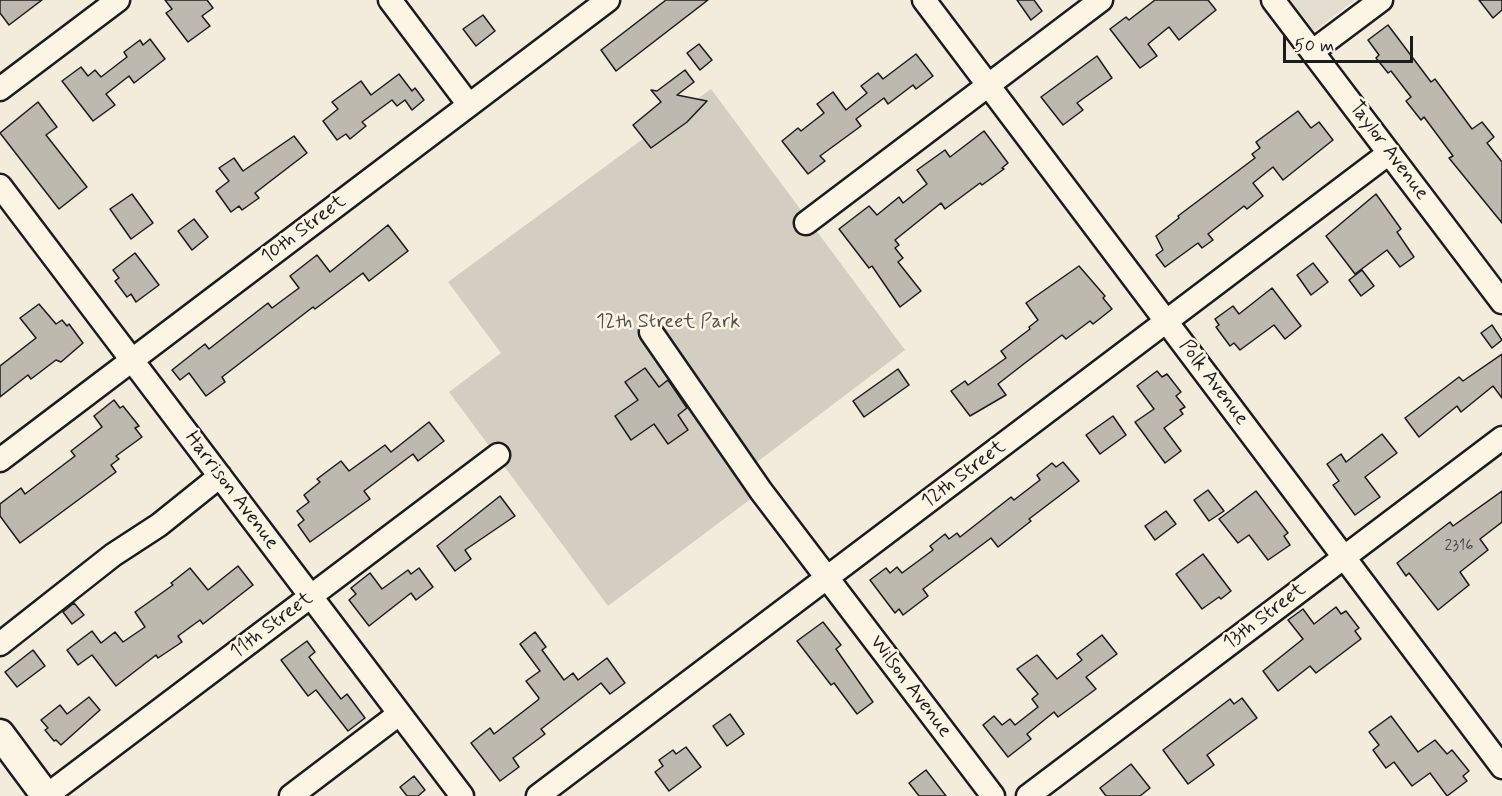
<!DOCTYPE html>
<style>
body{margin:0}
#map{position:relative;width:1502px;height:796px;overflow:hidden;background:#f3ecdd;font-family:Mynerve,sans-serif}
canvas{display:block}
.scale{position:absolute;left:1283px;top:36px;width:130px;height:27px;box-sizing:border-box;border:3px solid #1c1c1c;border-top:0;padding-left:8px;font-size:18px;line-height:21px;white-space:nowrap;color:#1c1c1c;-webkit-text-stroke:4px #fcf5e5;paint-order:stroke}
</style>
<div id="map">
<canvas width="1502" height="796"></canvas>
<div class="scale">50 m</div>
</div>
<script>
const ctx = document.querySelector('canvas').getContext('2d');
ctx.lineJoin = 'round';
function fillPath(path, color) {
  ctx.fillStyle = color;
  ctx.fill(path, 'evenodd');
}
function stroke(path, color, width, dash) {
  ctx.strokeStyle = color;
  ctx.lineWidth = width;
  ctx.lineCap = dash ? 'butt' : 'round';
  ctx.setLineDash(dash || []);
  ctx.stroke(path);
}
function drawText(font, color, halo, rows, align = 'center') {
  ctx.font = font + ' Mynerve,sans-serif';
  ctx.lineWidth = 5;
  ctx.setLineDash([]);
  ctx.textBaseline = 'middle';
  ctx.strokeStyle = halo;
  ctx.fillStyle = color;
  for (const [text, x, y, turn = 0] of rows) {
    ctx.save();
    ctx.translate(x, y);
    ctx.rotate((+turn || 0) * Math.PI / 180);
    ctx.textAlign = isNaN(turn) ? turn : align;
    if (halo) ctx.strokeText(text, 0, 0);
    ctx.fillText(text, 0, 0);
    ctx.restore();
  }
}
const built = new Path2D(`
 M1291 0H1355L1314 31Z`);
const green = new Path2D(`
 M711 89 905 350 741 474 756 495 608 606 449 392 501 353 448 282Z`);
const building = new Path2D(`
 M0 0H42L9 25 0 13Z
 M165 0H207L213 8 202 16 210 26 188 42 166 13 172 9Z
 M666 0H708L616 71 601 50Z
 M1017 0H1034L1042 11 1031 20Z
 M1155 0H1208L1216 10 1179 40 1169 27 1148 44 1157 56 1140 68 1110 29 1126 17 1129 20Z
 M1479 0H1502V10L1493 18Z
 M483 15 495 31 476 46 463 29Z
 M1388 25 1431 82 1435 79 1472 129 1482 122 1494 137 1487 143 1502 162V223L1449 158 1453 156 1424 117 1421 120 1406 101 1411 97 1391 71 1388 73 1376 58 1379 55 1368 40Z
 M150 39 165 59 134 83 129 76 106 94 115 105 93 121 62 81 81 67 88 76 95 70 101 77 127 57 124 52 140 40 143 45Z
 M699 44 712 60 700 70 687 53Z
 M916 54 933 76 916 89 913 85 888 104 884 98 856 119 861 126 820 156 825 161 808 174 782 141 798 128 801 131 824 113 817 104 833 92 846 110 867 93 861 86 878 73 883 79Z
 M1097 56 1112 78 1077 103 1083 110 1063 125 1041 97Z
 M685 70 694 82 677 95 707 101 687 122 651 148 633 125 661 102 651 90 657 91Z
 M399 74 412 91 415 88 424 100 412 110 405 100 397 106 392 100 362 122 366 126 350 139 346 134 337 140 323 121 338 109 332 102 361 81 371 95Z
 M38 102 57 127 46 135 87 187 59 209 0 133Z
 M1298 111 1311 128 1319 122 1333 140 1283 180 1273 167 1253 183 1263 196 1247 209 1244 206 1208 234 1213 240 1202 248 1198 243 1165 267 1156 255 1163 250 1156 236 1179 218 1178 216 1255 158 1252 154 1260 148 1256 142Z
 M984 131 1008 163 1002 168 1004 169 982 185 980 183 945 209 941 203 895 240 899 245 895 248 903 258 898 262 921 291 900 307 872 266 869 268 839 229 869 206 877 215 899 197 903 203 927 184 917 170 945 150 950 157Z
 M294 136 307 153 255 193 259 198 242 210 239 206 231 212 216 191 229 181 219 168 234 158 243 171Z
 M132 194 153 223 131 239 110 209Z
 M1376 194 1401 229 1397 232 1414 257 1400 267 1387 250 1355 274 1326 236Z
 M194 219 208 237 192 250 178 231Z
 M388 225 408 251 369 281 363 273 315 309 313 307 222 377 225 382 206 396 189 373 180 380 172 370 205 344 209 349 268 303 272 308 299 288 290 276 317 255 330 272Z
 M135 253 159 285 136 302 131 294 127 297 115 281 119 278 113 270Z
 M1313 263 1328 282 1311 295 1297 275Z
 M1079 266 1105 296 1103 298 1112 309 1093 324 1090 321 1066 339 1062 335 1025 363 998 384 1006 395 970 416 951 391 965 381 968 385 1006 358 1001 351 1030 329 1029 327 1038 320 1026 303Z
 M1362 270 1374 286 1361 296 1349 280Z
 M1272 288 1301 326 1285 339 1274 325 1240 350 1234 343 1230 346 1216 327 1219 325 1215 319 1233 306 1239 314Z
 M39 304 56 324 62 320 67 326 69 324 83 343 61 362 56 360 31 379 28 375 0 397V366L36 338 20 318Z
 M1492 325 1502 340 1492 348 1481 333Z
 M1502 354V398L1493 386 1461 412 1457 406 1419 437 1405 418 1459 377 1463 381Z
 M645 368 659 387 668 380 687 408 678 415 688 430 668 444 654 424 631 440 615 416 638 400 625 382Z
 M898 369 909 385 864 417 853 401Z
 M1157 371 1162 377 1167 374 1181 392 1176 396 1185 407 1180 410 1183 414 1164 428 1181 451 1165 463 1135 422 1154 409 1137 386Z
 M114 400 120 408 123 406 139 426 135 428 142 437 116 456 119 459 111 465 116 472 20 543 0 516V504L21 488 25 494 75 456 71 451 102 427 94 416Z
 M1113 416 1126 435 1100 454 1086 435Z
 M429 422 444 441 418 461 413 454 364 491 370 499 310 542 298 525 304 520 297 511 309 502 304 495 320 482 317 479 341 461 349 471 385 445 391 452Z
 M1382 434 1397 453 1365 477 1380 497 1355 515 1333 485 1339 481 1327 464 1341 454 1346 462Z
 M1063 462 1079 481 1029 519 1031 521 998 547 991 538 923 589 928 596 903 615 899 609 895 613 870 580 886 568 890 573 897 567 902 573 933 550 930 546 945 534 949 539 957 533 960 537 1011 497 1014 500 1040 480 1037 475 1052 463 1056 467Z
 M1208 490 1224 511 1209 521 1194 500Z
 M1256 491 1288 533 1284 536 1290 545 1268 560 1249 535 1238 543 1219 519Z
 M1502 491V522L1480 539 1488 550 1460 572 1469 585 1438 610 1409 573 1406 576 1397 563 1450 522 1453 526Z
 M500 496 515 516 465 550 471 559 455 571 437 546Z
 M1166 511 1176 524 1155 540 1145 526Z
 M1203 554 1231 591 1221 599 1219 597 1202 609 1176 574Z
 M238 566 253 585 203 624 200 620 178 636 182 642 158 658 156 655 116 686 92 655 78 665 67 650 92 631 101 643 115 632 123 642 145 627 135 612 173 585 171 583 190 568 208 590Z
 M419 568 433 587 416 600 411 593 369 626 349 600 356 594 351 588 370 573 382 589 408 570 411 574Z
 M74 603 84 615 72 624 63 612Z
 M1336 607 1341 614 1346 611 1359 628 1355 631 1361 639 1316 673 1310 666 1278 691 1263 671 1303 639 1288 620 1303 609 1314 624Z
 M823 622 841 645 836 649 873 702 857 714 834 683 831 685 797 641Z
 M535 632 546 647 542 650 564 680 573 673 578 680 607 658 625 683 610 694 601 683 541 729 545 734 513 758 519 767 500 781 471 743 490 728 494 734 538 700 539 698 526 681 540 671 520 644Z
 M1102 635 1117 654 1086 677 1096 689 1058 717 1054 712 1027 734 1031 739 1008 757 983 725 994 716 1002 725 1010 719 1015 725 1038 707 1032 699 1038 694 1017 669 1037 655 1057 679 1082 660 1077 654Z
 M307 641 315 652 309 657 341 699 347 694 365 718 348 731 316 690 308 696 281 660Z
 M33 650 45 666 17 687 5 672Z
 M89 697 100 710 61 745 56 740 54 741 45 730 48 728 41 720 60 705 67 714Z
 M1242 698 1257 718 1207 755 1214 765 1188 784 1163 750 1230 699 1234 704Z
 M730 714 744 734 727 746 713 726Z
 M1391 716 1418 752 1435 740 1447 754 1452 750 1469 771 1463 776 1467 781 1447 796 1430 773 1412 786 1394 762 1386 768 1373 750 1379 745 1369 732Z
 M686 747 701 767 669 791 655 772 663 766 659 760 673 750 676 754Z
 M1131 764 1150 788 1140 796H1106L1100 788Z
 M926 770 946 796H919L909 783Z
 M414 776 425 790 418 796H407L400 787Z`);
const minor = new Path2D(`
 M390 0 469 105
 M924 0 1502 767
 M1273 0 1502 302
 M1313 51 1381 0
 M0 89 118 0
 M0 186 462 796
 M806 223 1101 0
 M651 332 761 491 993 796
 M0 460 608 0
 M0 644 113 555 159 525 220 476
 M46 796 498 455
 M291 796 399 714
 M538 796 1389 153
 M1028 796 1502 438`);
const major = new Path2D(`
 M0 734 46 796`);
const numberNames = [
 ["2316",1459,547]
];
const streetNames = [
 ["Taylor Avenue",1388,151,53],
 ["10th Street",304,230,-37],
 ["Polk Avenue",1213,383,53],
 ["12th Street",964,475,-37],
 ["Harrison Avenue",231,491,53],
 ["13th Street",1265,617,-37],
 ["11th Street",272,626,-37],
 ["Wilson Avenue",910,687,53]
];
const parkNames = [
 ["12th Street Park",668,323]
];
fillPath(built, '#e3ddcf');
fillPath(green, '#d3cec1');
fillPath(building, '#beb9ae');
stroke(building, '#1c1c1c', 1.5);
stroke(minor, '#1c1c1c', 27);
stroke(major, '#1c1c1c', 33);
stroke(minor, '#fcf5e5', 22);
stroke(major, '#fcf5e5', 28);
drawText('16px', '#444340', null, numberNames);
drawText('20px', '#1c1c1c', '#fcf5e5', streetNames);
drawText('20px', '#53514e', '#fcf5e5', parkNames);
</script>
